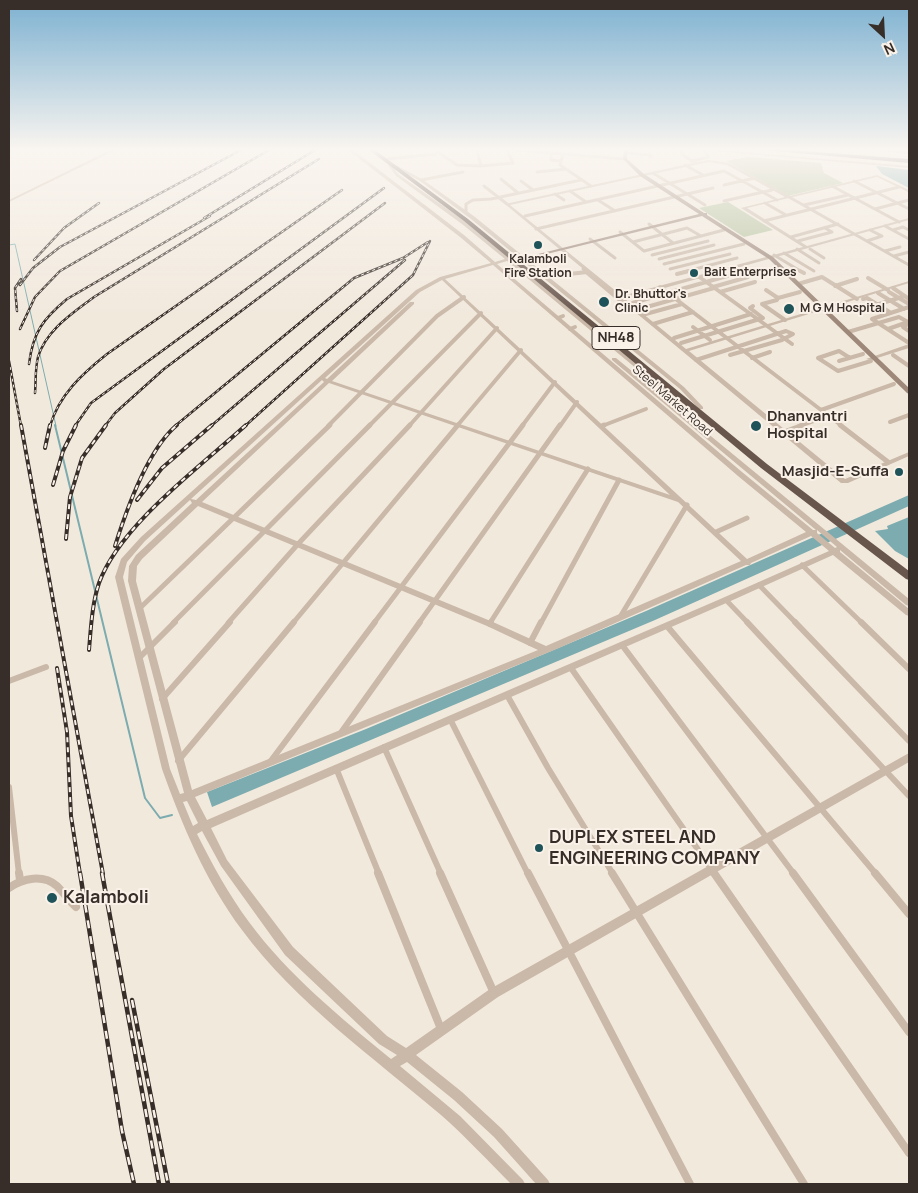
<!DOCTYPE html>
<style>
body{margin:0}
#map{position:relative;width:918px;height:1193px;overflow:hidden;background:#f2e9dd;font-family:Manrope,sans-serif}
canvas{display:block}
.frame{position:absolute;inset:0;border:10px solid #372e29;pointer-events:none}
.north{position:absolute;left:858px;top:10px;width:50px;height:50px;-webkit-text-stroke:4px #faf2e9;paint-order:stroke;rotate:155deg;font-size:14px;font-weight:700;line-height:20px;text-align:center;color:#372e29}
.north::after{content:'';display:block;margin:auto;width:18px;height:22px;background:#372e29;clip-path:polygon(50% 0,100% 100%,50% 72%,0 100%)}
</style>
<div id="map">
<canvas width="918" height="1193"></canvas>
<div class="frame"></div>
<div class="north">N</div>
</div>
<script>
const ctx = document.querySelector('canvas').getContext('2d');
ctx.lineJoin = 'round';
function fillPath(path, color) {
  ctx.fillStyle = color;
  ctx.fill(path, 'evenodd');
}
function stroke(path, color, width, dash) {
  ctx.strokeStyle = color;
  ctx.lineWidth = width;
  ctx.lineCap = dash ? 'butt' : 'round';
  ctx.setLineDash(dash || []);
  ctx.stroke(path);
}
function drawText(font, color, halo, rows, align = 'center') {
  ctx.font = font + ' Manrope,sans-serif';
  ctx.lineWidth = 4;
  ctx.setLineDash([]);
  ctx.textBaseline = 'middle';
  ctx.strokeStyle = halo;
  ctx.fillStyle = color;
  for (const [text, x, y, turn = 0] of rows) {
    ctx.save();
    ctx.translate(x, y);
    ctx.rotate((+turn || 0) * Math.PI / 180);
    ctx.textAlign = isNaN(turn) ? turn : align;
    if (halo) ctx.strokeText(text, 0, 0);
    ctx.fillText(text, 0, 0);
    ctx.restore();
  }
}
const green = new Path2D(`
 M748 157 821 163 824 173 843 183 788 196 726 161Z
 M728 202 773 230 744 237 699 208Z`);
const water = new Path2D(`
 M876 166 909 170V188L882 174Z
 M909 495V506L655 620 212 807 207 792 366 729 646 611Z
 M909 517V559L895 551 875 531 888 529 887 526Z`);
const streamFar1 = new Path2D(`
 M9 245 15 244 56 426`);
const stream = new Path2D(`
 M55 425 145 798 160 818 172 815`);
const minorFar4 = new Path2D(`
 M516 150 625 159
 M885 150 909 153
 M438 152 457 165 481 166 477 150
 M551 153V160L561 161
 M626 153 651 155 650 157
 M563 154 560 165 591 186
 M387 159 436 154 437 150
 M691 161 709 157 704 151
 M685 165 703 175
 M481 166 513 163 507 150
 M537 172 566 169
 M653 173 705 205
 M501 179 518 193
 M421 180 463 172
 M521 181 533 190
 M854 181 909 209
 M724 185 755 178
 M484 186 507 204
 M832 186 899 222
 M570 191 586 202
 M555 194 564 200
 M789 197 909 265
 M598 200 615 211
 M724 201 772 190
 M765 203 786 215
 M804 205 848 195
 M875 209 909 200
 M466 213V204L473 200 491 199 581 180
 M525 216 724 171 777 200
 M764 221 899 187
 M649 224 673 243
 M885 226 909 239
 M536 229 713 188
 M893 230 903 227 909 230
 M620 232 644 251 724 230
 M791 237 838 224
 M590 239 615 258
 M798 241 832 232 825 228
 M867 241 882 236 870 230
 M633 242 687 228 701 236
 M797 249 819 263
 M810 249 824 258
 M885 251 900 247
 M784 253 814 271
 M652 255 708 241
 M774 255 802 272
 M894 256 909 252
 M659 259 714 245
 M664 264 744 244
 M583 269 587 272
 M670 269 730 254
 M684 272 737 258`);
const minorFar3 = new Path2D(`
 M585 271 628 307
 M800 271 804 273
 M569 274 587 272
 M677 274 689 271
 M698 276 792 344
 M868 278 888 290
 M798 284 822 277 857 299
 M835 286 857 279
 M660 287 842 426
 M713 287 748 277
 M893 288 909 299
 M766 290 778 298 800 292
 M720 292 755 282
 M889 292 909 304
 M878 293 904 309
 M863 299 867 298 891 313
 M777 300 762 304 785 320
 M843 303 856 311
 M629 304 741 272
 M876 305 905 296
 M636 310 714 288
 M623 311 621 308 629 306
 M642 315 682 304
 M558 318 563 316
 M872 319 909 343
 M872 319 909 307
 M653 324 693 312
 M908 324 903 327 909 331
 M693 327 710 340
 M570 329 575 327
 M848 332 899 317 908 322 888 329
 M674 338 751 314
 M681 343 763 318 750 308 753 306
 M893 355 909 366
 M752 358 770 352
 M850 358 839 351 818 358 838 371 871 361
 M696 360 786 331 793 334 782 340 730 355
 M839 361 863 354
 M821 410 894 384
 M890 422 909 415
 M328 426 437 316 464 297
 M369 426 481 313
 M409 426 497 328
 M457 426 521 350
 M522 426 555 382
 M560 426 577 402
 M602 426 646 409
 M799 426 828 416`);
const minorFar2 = new Path2D(`
 M840 425 888 462
 M602 426 604 425
 M784 432 803 425
 M716 532 747 518
 M802 565 862 623
 M759 585 796 623
 M726 600 748 623
 M139 609 330 425
 M620 617 687 505
 M173 623 370 425
 M228 623 298 544 410 425
 M293 623 458 425
 M374 623 523 425
 M419 623 560 425
 M490 623 588 469
 M541 623 619 480`);
const minorFar1 = new Path2D(`
 M747 622 909 796
 M795 622 909 741
 M861 622 909 669
 M490 624 491 622
 M667 626 876 874
 M530 643 541 622
 M622 645 794 874
 M140 657 175 622
 M571 668 715 874
 M9 681 46 667
 M507 695 548 768 613 874
 M162 699 230 622
 M450 719 528 874
 M340 734 420 622
 M384 747 441 874
 M178 761 294 622
 M270 762 375 622
 M336 768 379 874
 M9 787 19 874`);
const minor = new Path2D(`
 M19 873 20 880
 M378 873 441 1029
 M440 873 494 993
 M528 873 690 1184
 M612 873 804 1184
 M714 873 909 1153
 M793 873 909 1032
 M875 873 909 914
 M9 888C23 878 43 874 57 886 64 893 69 901 76 907`);
const tertiary = new Path2D(`
 M110 150H116L9 202V200Z
 M348 150H353L464 235 495 262 505 259 462 224 396 176 388 165 394 164 422 179 475 217 684 387 703 407V409H699L680 389 471 219 420 181 393 167 398 174 466 222 509 258 515 257V259L511 260 671 392 694 407V409H690L667 394 507 261 497 264 742 472 813 530H816L612 360V358H616L909 599V606L906 605 840 550V552L909 609V616L906 615 833 555 724 604 211 828 227 860 293 947 387 1036 406 1048 490 989 909 753V762L498 997 416 1055 462 1092 502 1129 548 1180 550 1184H536L494 1137 454 1100 407 1062 400 1066 460 1116 523 1180 525 1184H511C488 1161 466 1137 441 1115 373 1057 296 1003 242 930 206 882 182 825 162 769L115 577 121 559 141 537 416 290 440 277 491 263 460 237ZM493 265 738 476 806 532 747 559 445 279ZM442 280 670 495 332 381 414 304V302H410L327 379 325 378 420 292ZM322 380 324 382 196 500 191 499ZM329 383 678 502 741 561 546 646 493 622 202 502ZM190 500 192 503 136 555 129 566 128 581 184 793 180 794 170 769 123 577 127 562 145 541ZM198 506 487 626 538 650 192 790 136 581 137 566 142 559ZM817 530 837 547 835 548 817 533ZM811 536 829 551 718 600 207 820 195 797 559 648 746 565H750L751 563ZM187 801 198 823 193 826 183 802ZM202 831 221 866 285 955 379 1044 397 1055 391 1059C341 1018 288 975 249 922 229 895 212 864 197 834Z
 M679 150H683L684 154 697 162 709 160 729 163 790 196 877 175 909 190V192H908L877 177 747 208 807 246 909 218V220L625 299 686 349 909 281V283L689 351 845 479 909 452V456L848 483H841L505 204 693 163 681 156ZM709 162 727 165 785 197 741 208 803 247 622 296 510 205Z
 M699 150H719L909 166V168Z
 M909 344V348L871 360 866 359Z`);
const secondary = new Path2D(`
 M624 150H628L627 159 644 174 704 213H707V215L773 257 909 388V394L907 393 769 259 702 216 514 262V260L699 214 640 176 623 159Z`);
const trunk = new Path2D(`
 M369 150H375L468 219 767 464 909 571V580L906 579 761 468 464 221Z`);
const motorway = new Path2D(`
 M762 150H791L909 159V163Z`);
const railFar2 = new Path2D(`
 M204 218 315 150
 M34 260 64 228 99 203
 M20 285 33 268 60 247 241 150
 M17 311 15 288 21 279
 M20 329 35 297 60 271 269 150
 M9 361 21 426
 M29 364C33 332 43 319 67 299L210 216
 M35 393C36 381 35 369 38 357 46 330 73 313 94 297L319 159
 M50 426C59 395 82 374 107 354L342 190
 M75 426 91 403 384 188
 M105 426 115 413 164 369 385 203
 M175 426 354 278 403 258 428 242
 M211 426 405 260
 M245 426 413 275 430 241`);
const railFar1 = new Path2D(`
 M21 425 103 874
 M45 448 50 425
 M53 485 63 451 76 425
 M137 500 162 468 212 425
 M66 539 70 497 82 458 106 425
 M115 546C126 511 148 449 177 425
 M89 650C91 627 92 604 99 583 120 525 201 466 246 425
 M57 668 67 732 71 816 80 874`);
const rail = new Path2D(`
 M80 873 122 1131 134 1184
 M102 873 159 1184
 M132 1000 168 1184`);
const markers = [
 [538,245,5,"#1e5359"],
 [694,273,5,"#1e5359"],
 [604,302,6,"#1e5359"],
 [789,309,6,"#1e5359"],
 [756,426,6,"#1e5359"],
 [899,472,5,"#1e5359"],
 [539,848,5,"#1e5359"],
 [52,898,6,"#1e5359"]
];
const farPoinames = [
 ["Kalamboli",538,260,"center"],
 ["Fire Station",538,274,"center"],
 ["Bait Enterprises",704,273],
 ["Dr. Bhuttor's",615,295],
 ["Clinic",615,309],
 ["M G M Hospital",800,309]
];
const farStreetnames = [
 ["Steel Market Road",672,401,41]
];
const shields = [
 [616,338,48]
];
const shieldNames = [
 ["NH48",616,338]
];
const poiNames = [
 ["Dhanvantri",767,417],
 ["Hospital",767,434],
 ["Masjid-E-Suffa",889,472,"right"]
];
const nearPoinames = [
 ["DUPLEX STEEL AND",549,838],
 ["ENGINEERING COMPANY",549,859],
 ["Kalamboli",63,898]
];
fillPath(green, '#b4c19d');
fillPath(water, '#7cacaf');
stroke(streamFar1, '#7cacaf', 1);
stroke(stream, '#7cacaf', 2);
stroke(minorFar4, '#cab9a9', 3);
stroke(minorFar3, '#cab9a9', 4);
stroke(minorFar2, '#cab9a9', 5);
stroke(minorFar1, '#cab9a9', 6);
stroke(minor, '#cab9a9', 8);
fillPath(tertiary, '#cab9a9');
fillPath(secondary, '#9e887a');
fillPath(trunk, '#68564d');
fillPath(motorway, '#584840');
stroke(railFar2, '#372e29', 2.5);
stroke(railFar1, '#372e29', 4);
stroke(rail, '#372e29', 4.5);
stroke(railFar2, '#faf2e9', 1, [3]);
stroke(railFar1, '#faf2e9', 2, [5]);
stroke(rail, '#faf2e9', 2.5, [8]);
const sky = ctx.createLinearGradient(0, 0, 0, 317);
sky.addColorStop(0, '#7db1d1');
sky.addColorStop(0.47, '#f9f5f0');
sky.addColorStop(1, '#f9f5f000');
ctx.fillStyle = sky;
ctx.fillRect(0, 0, 918, 317);
for (const [x, y, r, color] of markers) {
  const dot = new Path2D();
  dot.arc(x, y, r, 0, 2 * Math.PI);
  ctx.fillStyle = color;
  ctx.fill(dot);
  stroke(dot, '#faf2e9', 2);
}
drawText('bold 12px', '#372e29', '#faf2e9', farPoinames, 'left');
drawText('12px', '#372e29', '#faf2e9', farStreetnames);
for (const [x, y, w] of shields) {
  const box = new Path2D();
  box.roundRect(x - w / 2, y - 11.5, w, 23, 4);
  ctx.fillStyle = '#faf2e9';
  ctx.fill(box);
  stroke(box, '#372e29', 1);
}
drawText('bold 14px', '#372e29', null, shieldNames);
drawText('bold 15px', '#372e29', '#faf2e9', poiNames, 'left');
drawText('bold 18px', '#372e29', '#faf2e9', nearPoinames, 'left');
</script>
